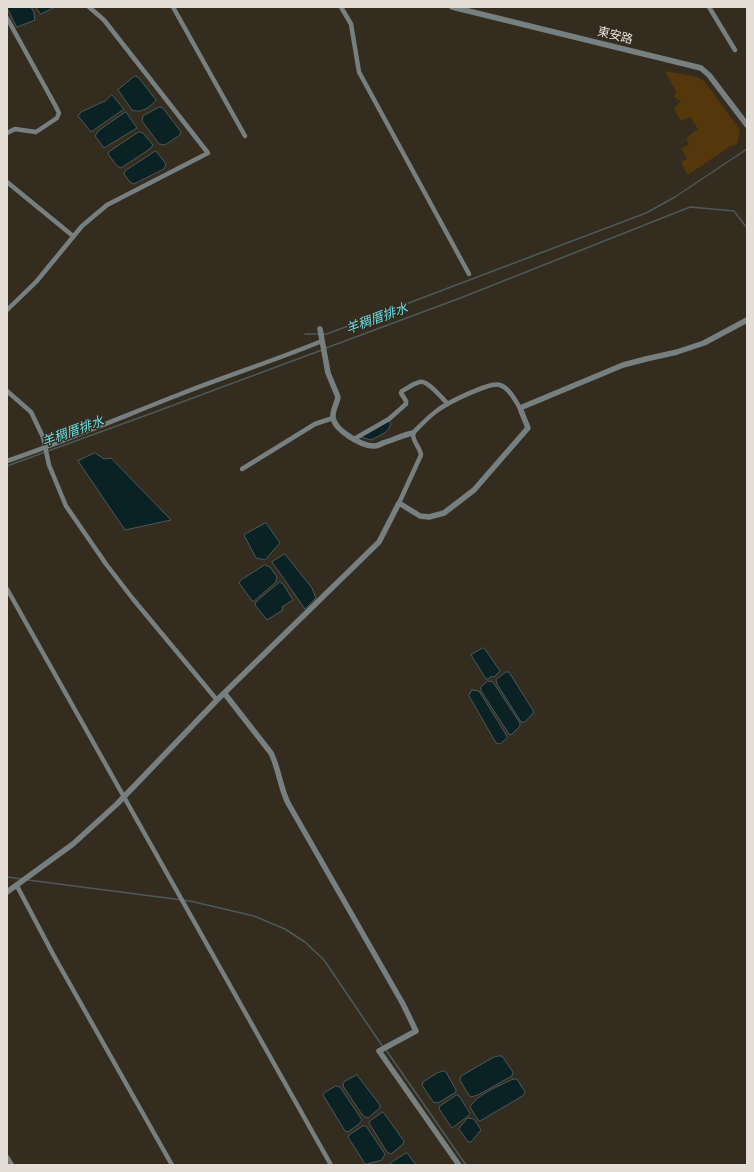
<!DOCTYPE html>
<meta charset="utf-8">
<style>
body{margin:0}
#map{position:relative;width:754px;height:1172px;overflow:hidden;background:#352c20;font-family:Arial,sans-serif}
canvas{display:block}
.frame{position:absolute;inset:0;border:8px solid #e4ded6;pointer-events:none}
</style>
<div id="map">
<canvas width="754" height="1172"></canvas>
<div class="frame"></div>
</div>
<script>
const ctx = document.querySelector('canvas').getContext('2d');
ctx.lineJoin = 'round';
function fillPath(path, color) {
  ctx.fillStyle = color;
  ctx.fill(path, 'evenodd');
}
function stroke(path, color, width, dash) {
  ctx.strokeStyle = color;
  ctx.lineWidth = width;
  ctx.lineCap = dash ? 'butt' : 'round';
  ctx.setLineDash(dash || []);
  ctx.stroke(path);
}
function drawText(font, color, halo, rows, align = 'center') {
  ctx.font = font + ' Arial,"Noto Sans TC",sans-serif';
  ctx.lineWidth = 3;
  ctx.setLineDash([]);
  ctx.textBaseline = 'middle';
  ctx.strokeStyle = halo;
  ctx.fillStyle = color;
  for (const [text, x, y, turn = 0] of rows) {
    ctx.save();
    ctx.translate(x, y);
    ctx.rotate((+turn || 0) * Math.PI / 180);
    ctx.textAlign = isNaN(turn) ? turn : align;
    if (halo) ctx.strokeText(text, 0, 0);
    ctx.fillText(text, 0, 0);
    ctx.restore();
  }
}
const green = new Path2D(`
 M665 71 697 77 704 81 740 130 737 144 729 147 688 175 681 162 687 159 681 148 689 145 686 138 698 129 690 117 681 121 674 109 681 101 674 97 676 92Z`);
const water = new Path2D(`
 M7 7H31L34 13 35 20 17 27Z
 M36 7H55L41 14Z
 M135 76 138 77 156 100C151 107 140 114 132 110L118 90Z
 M112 95 124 109 91 132 78 116 81 112 105 101Z
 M160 107 163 108 181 132 180 135 165 145 159 144 142 121 143 116Z
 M126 112 137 128 104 148 95 136 98 131Z
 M139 132 143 133 153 145 150 149 121 168 117 166 108 154 110 151Z
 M156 151 166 164 164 169 134 184 130 182 124 174 125 171Z
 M389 421 391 424C388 433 379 436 371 440L361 437Z
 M95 453 104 459 111 458 171 520 125 530 78 461Z
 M266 523 280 543 265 560 256 558 244 535Z
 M285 554 312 588 316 598 305 609 272 562Z
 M265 565 270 567 277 577 276 582 253 602 239 583 241 580Z
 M280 582 283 584 293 600 282 607 283 610 267 620 255 605 256 602Z
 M483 648 485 649 500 671 494 677 492 676 488 679H486L471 655Z
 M506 672H509L534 712 525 722H521L497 684 496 680Z
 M488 681 493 682 520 723V726L511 735 509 734 481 691V687Z
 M472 690 479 691 507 736V738L500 744 496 743 469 696Z
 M499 1056H502L513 1072 512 1076 478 1095 471 1097 468 1094 460 1080 461 1076 494 1057Z
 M444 1071 446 1072 456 1090V1092L438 1103 436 1102 434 1103 422 1085 423 1082 437 1073Z
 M357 1075 380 1105V1108L368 1118 363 1116 343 1086 344 1082Z
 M513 1079H517L525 1092 524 1095 480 1121 478 1120 470 1107C476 1095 501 1085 513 1079Z
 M336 1086 340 1087 362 1120 359 1124 348 1132 345 1131 323 1095 324 1093Z
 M457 1095 459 1096 470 1113 468 1116 452 1128 439 1109 440 1106Z
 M383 1112 404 1141 403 1144 391 1154 387 1152 369 1123 370 1121Z
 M468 1118 474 1119 481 1130 471 1142H468L459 1129Z
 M363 1126H366L385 1154 382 1160 367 1164H365L348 1137 349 1135Z
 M407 1153 416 1165H389L392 1162Z`);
const stream = new Path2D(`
 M305 334H327L646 213 675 197 747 149
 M326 348 463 297 690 207 734 211 747 228
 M7 466 155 412 322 350
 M7 877 22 879
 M28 880 190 901 254 916 285 929 305 942 324 960 383 1047
 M386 1050 466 1165`);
const minor = new Path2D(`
 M173 7 245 136
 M341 7 351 24 359 72 469 274
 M709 7 735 50
 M7 18 55 105 59 113 57 118 36 132 15 129 7 133
 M7 182 73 236
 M7 310 36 282 82 226 107 205 208 153 104 20 89 7
 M7 391 31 412 43 437 49 465 66 506 106 564 133 599 217 700
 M354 439 389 419 406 404V401L401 393 402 391C408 388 414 383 420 382 427 380 442 398 447 403
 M7 461C66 441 124 416 183 393 229 375 276 360 322 341
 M242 469 315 424 333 418
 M399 503 421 455C420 447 412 441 413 433 421 425 429 416 438 410 447 403 491 381 500 385 509 388 515 400 520 408
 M7 589 331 1165
 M17 886 54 956 172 1165
 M7 1157 12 1165`);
const tertiary = new Path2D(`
 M452 7 701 68 709 75 747 125
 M320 329 328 373 338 397C337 404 332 410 333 418 335 430 362 447 375 446 377 446 381 444 383 443 393 440 403 435 413 433
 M225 694 271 753C279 769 280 787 288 803L403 1004 416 1031 379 1051 459 1165
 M7 892 73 844 117 804 217 700 379 542 399 503 420 516 429 517 444 513 474 490 528 428 520 408 623 365 646 359 677 352 704 343 747 320`);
const streetNames = [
 ["東安路",615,36,14]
];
const waterNames = [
 ["羊稠厝排水",377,319,-20],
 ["羊稠厝排水",73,432,-20]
];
fillPath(green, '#54370a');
fillPath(water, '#0a2223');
stroke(water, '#4b5a59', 1);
stroke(stream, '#4b5a59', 1.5);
stroke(minor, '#778080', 4.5);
stroke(tertiary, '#778080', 5.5);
drawText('12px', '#e4ded6', '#352c20', streetNames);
drawText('italic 13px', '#68dce1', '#352c20', waterNames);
</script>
